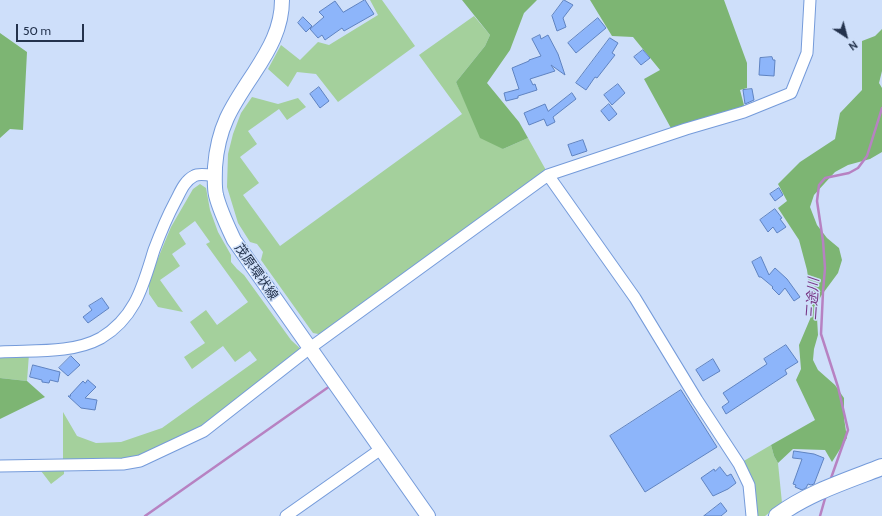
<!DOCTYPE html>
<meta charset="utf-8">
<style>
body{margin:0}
#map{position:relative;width:882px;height:516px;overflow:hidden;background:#cedffa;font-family:Cabin,sans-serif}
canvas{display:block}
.north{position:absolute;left:826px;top:16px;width:40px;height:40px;-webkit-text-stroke:3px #cedffa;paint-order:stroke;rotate:144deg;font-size:11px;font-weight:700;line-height:16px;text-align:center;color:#24334d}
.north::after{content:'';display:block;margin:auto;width:14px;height:18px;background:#24334d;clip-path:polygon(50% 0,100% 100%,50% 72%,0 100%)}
.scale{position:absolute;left:16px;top:24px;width:68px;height:18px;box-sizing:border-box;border:2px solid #24334d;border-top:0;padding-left:5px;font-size:12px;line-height:14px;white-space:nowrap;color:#24334d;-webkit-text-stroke:3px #cedffa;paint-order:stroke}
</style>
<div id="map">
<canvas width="882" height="516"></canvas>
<div class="north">N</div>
<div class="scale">50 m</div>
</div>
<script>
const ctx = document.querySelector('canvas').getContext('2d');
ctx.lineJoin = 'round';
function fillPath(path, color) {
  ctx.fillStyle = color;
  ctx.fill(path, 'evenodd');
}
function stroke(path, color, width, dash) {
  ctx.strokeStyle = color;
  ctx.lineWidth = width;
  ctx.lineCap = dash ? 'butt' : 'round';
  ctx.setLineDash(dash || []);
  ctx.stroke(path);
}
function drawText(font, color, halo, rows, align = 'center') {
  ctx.font = font + ' Cabin,"Noto Sans JP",sans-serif';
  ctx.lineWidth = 3;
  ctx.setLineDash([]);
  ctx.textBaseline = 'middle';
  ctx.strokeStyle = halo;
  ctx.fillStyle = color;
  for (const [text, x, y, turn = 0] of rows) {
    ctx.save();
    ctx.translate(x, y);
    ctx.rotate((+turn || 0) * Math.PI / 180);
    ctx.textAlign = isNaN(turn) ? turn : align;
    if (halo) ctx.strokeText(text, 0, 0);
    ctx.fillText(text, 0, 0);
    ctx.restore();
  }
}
const green = new Path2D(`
 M370 0H382L415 46 338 102 316 74 297 72 288 87 268 69 281 45 300 60 318 42 329 45 378 15Z
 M474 16 490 35 485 46 456 82 469 110 503 149 528 138 547 172 324 335 313 333 261 260 263 252 257 244 250 242 238 223 227 187 228 154 233 134 241 113 252 97 278 104 298 98 306 107 287 120 279 109 248 131 257 144 240 157 259 183 243 195 280 246 462 114 419 55Z
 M200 184 206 188 210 210 218 232 231 255V262L237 269 244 275 291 340 303 351 202 430 138 458 63 463V412L77 436 96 443 121 442 162 428 257 360 250 351 235 362 223 346 192 369 184 357 205 343 190 322 206 310 217 325 248 302 206 244 210 242 195 221 179 233 186 244 172 254 180 266 160 280 183 312 158 307 149 294V280L171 227 193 189Z
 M0 353 29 354 27 381 0 378Z
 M771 445 774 456 778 463 782 503 765 516H753L742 462Z
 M38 467 64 469V474L51 484Z`);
const forest = new Path2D(`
 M462 0H537L524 13 510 50 487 83 519 122 528 138 503 149 480 138 456 82 485 46 490 35Z
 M590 0H724L747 63V88L740 90 745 109 672 130 644 79 660 70 633 37 612 36Z
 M882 29V71L879 83 882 88V152L870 159 848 165 835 172 814 195 810 207 817 225 827 238 839 248 842 260 838 273 821 296 815 308 817 318 818 335 814 349 813 360 818 370 835 385 844 398V418L847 438 832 462 825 450 793 449 778 463 774 456 771 445 815 420 796 380 801 369 799 345 813 312 807 270 799 240 778 208 787 201 778 184 800 162 835 139 840 113 862 90V41L875 36Z
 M0 33 27 52 23 130 10 129 0 138Z
 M0 378 27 381 45 397 0 419Z`);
const stream = new Path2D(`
 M830 481 848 430 838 387 821 334 823 292 825 268 823 241 817 201 819 185 825 178 849 173 858 168 867 156 882 108
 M145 516 330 386
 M820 516 826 495`);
const building = new Path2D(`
 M365 0 374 14 344 31 342 28 325 40 322 35 318 38 310 29 324 17 319 12 335 1 343 12Z
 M564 0 573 5 563 18 566 27 557 31 552 16Z
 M303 17 312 26 306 32 298 23Z
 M598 18 606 28 576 53 568 43Z
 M540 35 541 39 548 35 558 54 565 75 551 65 555 71 530 79 533 85 535 84 537 90 518 96V98L506 101 504 93 519 89 512 68 529 61V60L541 56 532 39Z
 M610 38 618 43 612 53 615 55 597 78 595 77 586 90 576 83Z
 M643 50 650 58 641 65 634 57Z
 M772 57 773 60H775L774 76 759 75 760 58Z
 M618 84 625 93 612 105 604 95Z
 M319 87 329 101 320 108 310 94Z
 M752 89 754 100 745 104 743 90Z
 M572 93 576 99 553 117 555 122 547 126 544 119 529 125 524 113 545 104 548 111Z
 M609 104 617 114 609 121 601 111Z
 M583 140 587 151 572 156 568 145Z
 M779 188 783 195 775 201 770 194Z
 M775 209 782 218 780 219 786 227 777 233 773 227 768 232 760 220Z
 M761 257 769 275 775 268 787 279 800 297 794 301 785 288 779 295 772 288 773 287 761 277H759L752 262Z
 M102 298 109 308 88 323 83 317 92 310 89 306Z
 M786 345 798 362 785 370 787 374 726 414 722 407 729 402 723 393 767 364 764 359Z
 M71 356 80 365 68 376 59 368Z
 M713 359 720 371 703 381 696 370Z
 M33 365 60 372 58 382 50 380 49 383 42 382V380L30 377Z
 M88 380 96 387 85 398 97 400 95 410 81 408 68 396H71L70 395 83 381 85 383Z
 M681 390 717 447 645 492 610 436Z
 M794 451 814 454 824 458 814 484 811 485 808 484 806 488 802 490 795 487 796 485 793 484 802 459 793 458Z
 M720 467 727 476 731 474 736 483 728 489 713 496 701 478 714 469 715 471Z
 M721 503 727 511 721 516H704Z`);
const minor = new Path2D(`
 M548 175 635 298 697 400 739 464 749 485 752 516
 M0 352C32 350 72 354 101 338 136 317 143 285 154 250 160 234 167 217 175 202 180 193 184 181 194 176 199 173 209 175 215 176
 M0 466 123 464 140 461 204 431 310 348 548 175 686 129 744 112 791 93 807 53 810 0
 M286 516 381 449`);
const major = new Path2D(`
 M282 0C282 28 269 50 254 73 232 106 218 126 215 167 215 176 214 186 216 195 220 211 227 225 234 240L428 516`);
const highway = new Path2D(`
 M777 516C808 493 846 481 882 467`);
const streetNames = [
 ["茂原環状線",256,272,55]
];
const waterNames = [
 ["三途川",813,299,-86]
];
fillPath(green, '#a4d09c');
fillPath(forest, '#7db573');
stroke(stream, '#b782c2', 2.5);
fillPath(building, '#8db5fa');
stroke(building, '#5f83c1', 1);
stroke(minor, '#759bda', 13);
stroke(major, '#759bda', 16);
stroke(highway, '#759bda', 18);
stroke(minor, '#fff', 11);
stroke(major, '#fff', 14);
stroke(highway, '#fff', 16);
drawText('13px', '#24334d', '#cedffa', streetNames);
drawText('italic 14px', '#773684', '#cedffa', waterNames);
</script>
